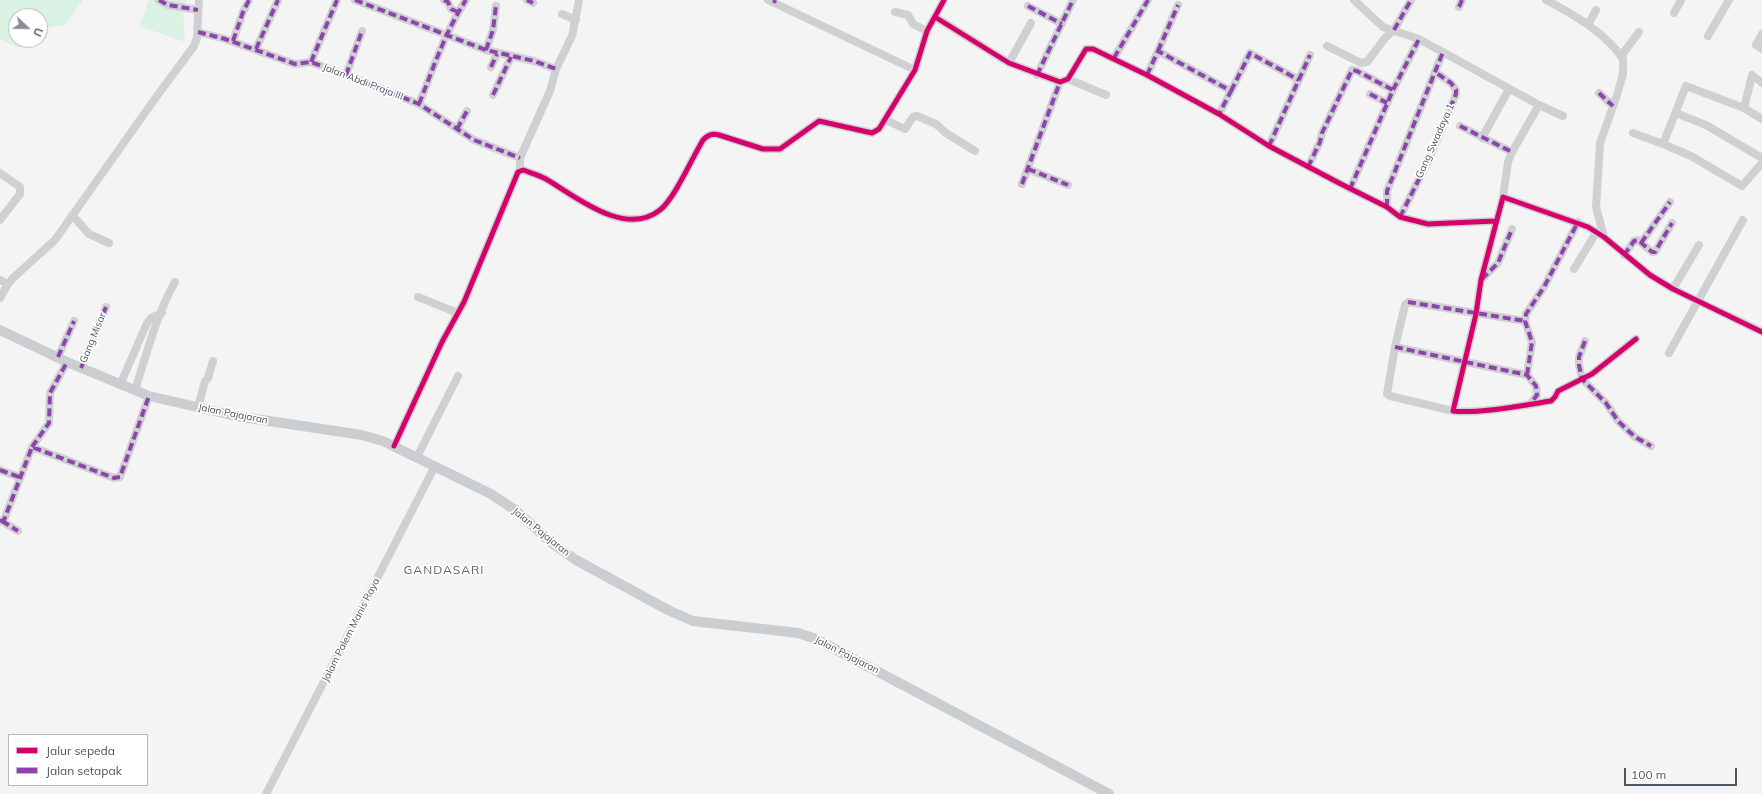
<!DOCTYPE html>
<style>
body{margin:0}
#map{position:relative;width:1762px;height:794px;overflow:hidden;background:#f4f4f4;font-family:Mulish,sans-serif}
canvas{display:block}
.legend{position:absolute;left:8px;top:734px;width:140px;height:52px;box-sizing:border-box;background:#fff;border:1px solid #b7bbc0;margin:0;padding:5px 7px;list-style:none;font-size:12px;color:#4a5661}
.legend li{display:flex;align-items:center;gap:8px;height:20px}
.legend b{width:20px;border:1px solid #b7bbc0}
.north{position:absolute;left:8px;top:8px;width:40px;height:40px;box-sizing:border-box;background:#fff;border:1px solid #b7bbc0;border-radius:50%;rotate:112deg;font-size:11px;font-weight:700;line-height:16px;text-align:center;color:#4a5661}
.north::after{content:'';display:block;margin:auto;width:14px;height:18px;background:#868d94;clip-path:polygon(50% 0,100% 100%,50% 72%,0 100%)}
.scale{position:absolute;left:1624px;top:768px;width:113px;height:18px;box-sizing:border-box;border:2px solid #4a5661;border-top:0;padding-left:5px;font-size:12px;line-height:14px;white-space:nowrap;color:#4a5661;-webkit-text-stroke:3px #fff;paint-order:stroke}
</style>
<div id="map">
<canvas width="1762" height="794"></canvas>
<ul class="legend">
<li><b style="height:5px;background:#d6006c"></b>Jalur sepeda</li>
<li><b style="height:5px;background:#8e44ad"></b>Jalan setapak</li>
</ul>
<div class="north">U</div>
<div class="scale">100 m</div>
</div>
<script>
const ctx = document.querySelector('canvas').getContext('2d');
ctx.lineJoin = 'round';
function fillPath(path, color) {
  ctx.fillStyle = color;
  ctx.fill(path, 'evenodd');
}
function stroke(path, color, width, dash) {
  ctx.strokeStyle = color;
  ctx.lineWidth = width;
  ctx.lineCap = dash ? 'butt' : 'round';
  ctx.setLineDash(dash || []);
  ctx.stroke(path);
}
function drawText(font, color, halo, rows, align = 'center') {
  ctx.font = font + ' Mulish,sans-serif';
  ctx.lineWidth = 3.5;
  ctx.setLineDash([]);
  ctx.textBaseline = 'middle';
  ctx.strokeStyle = halo;
  ctx.fillStyle = color;
  for (const [text, x, y, turn = 0] of rows) {
    ctx.save();
    ctx.translate(x, y);
    ctx.rotate((+turn || 0) * Math.PI / 180);
    ctx.textAlign = isNaN(turn) ? turn : align;
    if (halo) ctx.strokeText(text, 0, 0);
    ctx.fillText(text, 0, 0);
    ctx.restore();
  }
}
const green = new Path2D(`
 M0 0H83L65 25 40 29V16H16V40H26L19 48 0 39Z
 M149 0H187L183 10 185 42 139 26Z`);
const minor = new Path2D(`
 M159 0 168 5 198 10
 M355 0 486 50 534 61 556 69
 M444 0 448 2 451 9 458 12
 M527 0 533 3
 M768 0 915 70
 M1354 0 1383 27 1419 39 1539 105 1563 116
 M1546 0C1573 14 1606 33 1623 59V74L1617 95 1600 143 1596 207 1604 237
 M1028 6 1062 24
 M1459 7 1462 0
 M895 12 908 15 913 24 927 31
 M1674 13 1681 0
 M562 14 576 20
 M935 17 1009 63 1060 82 1068 79 1086 49H1093L1147 75 1219 114 1269 146 1339 183 1387 207 1400 217 1428 224 1495 221
 M1588 25 1596 10
 M198 32 225 39 295 64 311 62 369 84 419 104 474 140 520 158
 M1762 34 1756 45 1762 49
 M1708 36 1729 0
 M233 41 243 12 249 0
 M1327 46 1361 63 1367 62 1385 38 1394 30 1411 0
 M256 49 278 0
 M486 50 493 30 496 6
 M1158 51 1178 5
 M1621 56 1639 32
 M1114 58 1148 0
 M311 62 337 0
 M1009 63 1031 23
 M491 67 497 54
 M346 75 362 31
 M1037 75 1073 0
 M1147 75 1158 51 1231 91 1219 114
 M1068 79 1106 95
 M1231 91 1250 53 1299 80
 M1599 93 1613 106
 M1370 94 1387 103
 M493 95 511 57
 M419 104C433 69 445 32 466 0
 M1744 108 1752 75 1762 83
 M1676 113 1706 125 1762 158
 M1762 119 1744 108 1686 86 1663 144 1691 156 1742 186 1762 163
 M886 120 905 129 913 117 917 116 936 124 946 133 975 151
 M1460 126 1512 152
 M457 129 467 111
 M1633 133 1663 144
 M1482 138 1509 89
 M1269 146 1310 55
 M1308 167 1320 142 1322 133 1352 70 1357 71 1393 90
 M1028 169 1068 185
 M520 170V158L550 91 556 69 572 36 579 0
 M0 173 20 187V194L0 220
 M1022 184 1060 82
 M1350 189 1393 90 1419 39
 M1503 197 1508 162 1512 152 1539 105
 M1387 207V191L1443 52
 M72 215 89 234 109 243
 M1400 217 1429 159 1456 94V90L1451 83 1435 72
 M1641 243 1670 202
 M1624 255 1634 241 1638 240 1652 252H1655L1672 223
 M1574 269 1596 233
 M0 280 8 284
 M1481 280 1498 263 1512 229
 M1673 289 1699 245
 M418 297 458 313
 M0 298 8 284 13 278 55 240 154 100 194 46 197 38 199 0
 M1636 339 1592 374 1558 391 1555 397 1551 401C1525 405 1478 414 1453 411L1476 314 1481 280 1503 197 1588 227 1604 237 1650 275 1673 289 1762 332
 M1585 341 1579 357V365L1582 379 1606 403 1618 421 1635 437 1651 446
 M1395 347 1527 375 1536 386 1537 395 1531 403
 M1669 353 1743 220
 M58 357 74 321
 M81 368 106 307
 M1527 375 1532 342 1525 321 1526 314 1544 287 1578 222
 M120 385 147 323 151 318 162 313
 M135 390C146 356 157 313 175 282
 M198 407 205 381 208 378 213 361
 M1453 411 1390 396 1387 394 1395 347 1405 305 1408 302 1525 321
 M394 446 442 342 464 302 518 172 523 170C531 173 539 175 546 179 575 196 625 238 660 210 675 198 692 158 703 140 708 135 712 133 719 135L763 149H780L819 121 872 133 879 129 915 70 927 31 944 0
 M32 447 49 423 50 393 67 362
 M417 457 458 376
 M0 470 19 477
 M0 521 4 520 32 447 114 478 120 477 149 396
 M2 521 18 531
 M266 794 435 466`);
const major = new Path2D(`
 M0 330 67 362 149 396 236 416 362 435 383 441 491 494 515 510 553 544 576 560 668 610 693 621 798 633 816 639 1109 794`);
const quiet = new Path2D(`
 M159 0 168 5 198 10
 M355 0 486 50 534 61 556 69
 M444 0 448 2 451 9 458 12
 M527 0 533 3
 M774 3 775 0
 M1028 6 1062 24
 M1459 7 1462 0
 M1394 30 1411 0
 M198 32 225 39 295 64 311 62 369 84 419 104 474 140 520 158
 M233 41 243 12 249 0
 M256 49 278 0
 M486 50 493 30 496 6
 M1158 51 1178 5
 M1114 58 1148 0
 M311 62 337 0
 M491 67 497 54
 M346 75 362 31
 M1037 75 1073 0
 M1147 75 1158 51 1231 91 1219 114
 M1231 91 1250 53 1299 80
 M1599 93 1613 106
 M1370 94 1387 103
 M493 95 511 57
 M419 104C433 69 445 32 466 0
 M1460 126 1512 152
 M457 129 467 111
 M1269 146 1310 55
 M1308 167 1320 142 1322 133 1352 70 1357 71 1393 90
 M1028 169 1068 185
 M1022 184 1060 82
 M1350 189 1393 90 1419 39
 M1387 207V191L1443 52
 M1400 217 1429 159 1456 94V90L1451 83 1435 72
 M1641 243 1670 202
 M1624 255 1634 241 1638 240 1652 252H1655L1672 223
 M1482 279 1498 263 1512 229
 M1408 302 1525 321
 M1585 341 1579 357V365L1582 379 1606 403 1618 421 1635 437 1651 446
 M1395 347 1527 375 1536 386 1537 395 1531 403
 M58 357 74 321
 M81 368 106 307
 M1527 375 1532 342 1525 321 1526 314 1544 287 1578 222
 M32 447 49 423 50 393 67 362
 M0 470 19 477
 M0 521 4 520 32 447 114 478 120 477 149 396
 M2 521 18 531`);
const cycleway = new Path2D(`
 M935 17 1009 63 1060 82 1068 79 1086 49H1093L1147 75 1219 114 1269 146 1339 183 1387 207 1400 217 1428 224 1495 221
 M1636 339 1592 374 1558 391 1555 397 1551 401C1525 405 1478 414 1453 411L1476 314 1481 280 1503 197 1588 227 1604 237 1650 275 1673 289 1762 332
 M394 446 442 342 464 302 518 172 523 170C531 173 539 175 546 179 575 196 625 238 660 210 675 198 692 158 703 140 708 135 712 133 719 135L763 149H780L819 121 872 133 879 129 915 70 927 31 944 0`);
const streetNames = [
 ["Jalan Abdi Praja III",363,82,21],
 ["Gang Swadaya 1",1435,141,-66],
 ["Gang Misar",93,338,-68],
 ["Jalan Pajajaran",233,414,11],
 ["Jalan Pajajaran",541,532,39],
 ["Jalam Palem Manis Raya",351,630,-63],
 ["Jalan Pajajaran",847,655,27]
];
const quarterNames = [
 ["GANDASARI",444,570]
];
fillPath(green, '#d9f2e3');
stroke(minor, '#ced0d2', 8);
stroke(major, '#caced1', 10);
stroke(quiet, '#8e44ad', 4, [8, 4]);
stroke(cycleway, '#d6006c', 5);
drawText('10px', '#4a5661', '#fff', streetNames);
ctx.letterSpacing = '1px';
drawText('12px', '#5f6368', '#fff', quarterNames);
ctx.letterSpacing = '0px';
</script>
